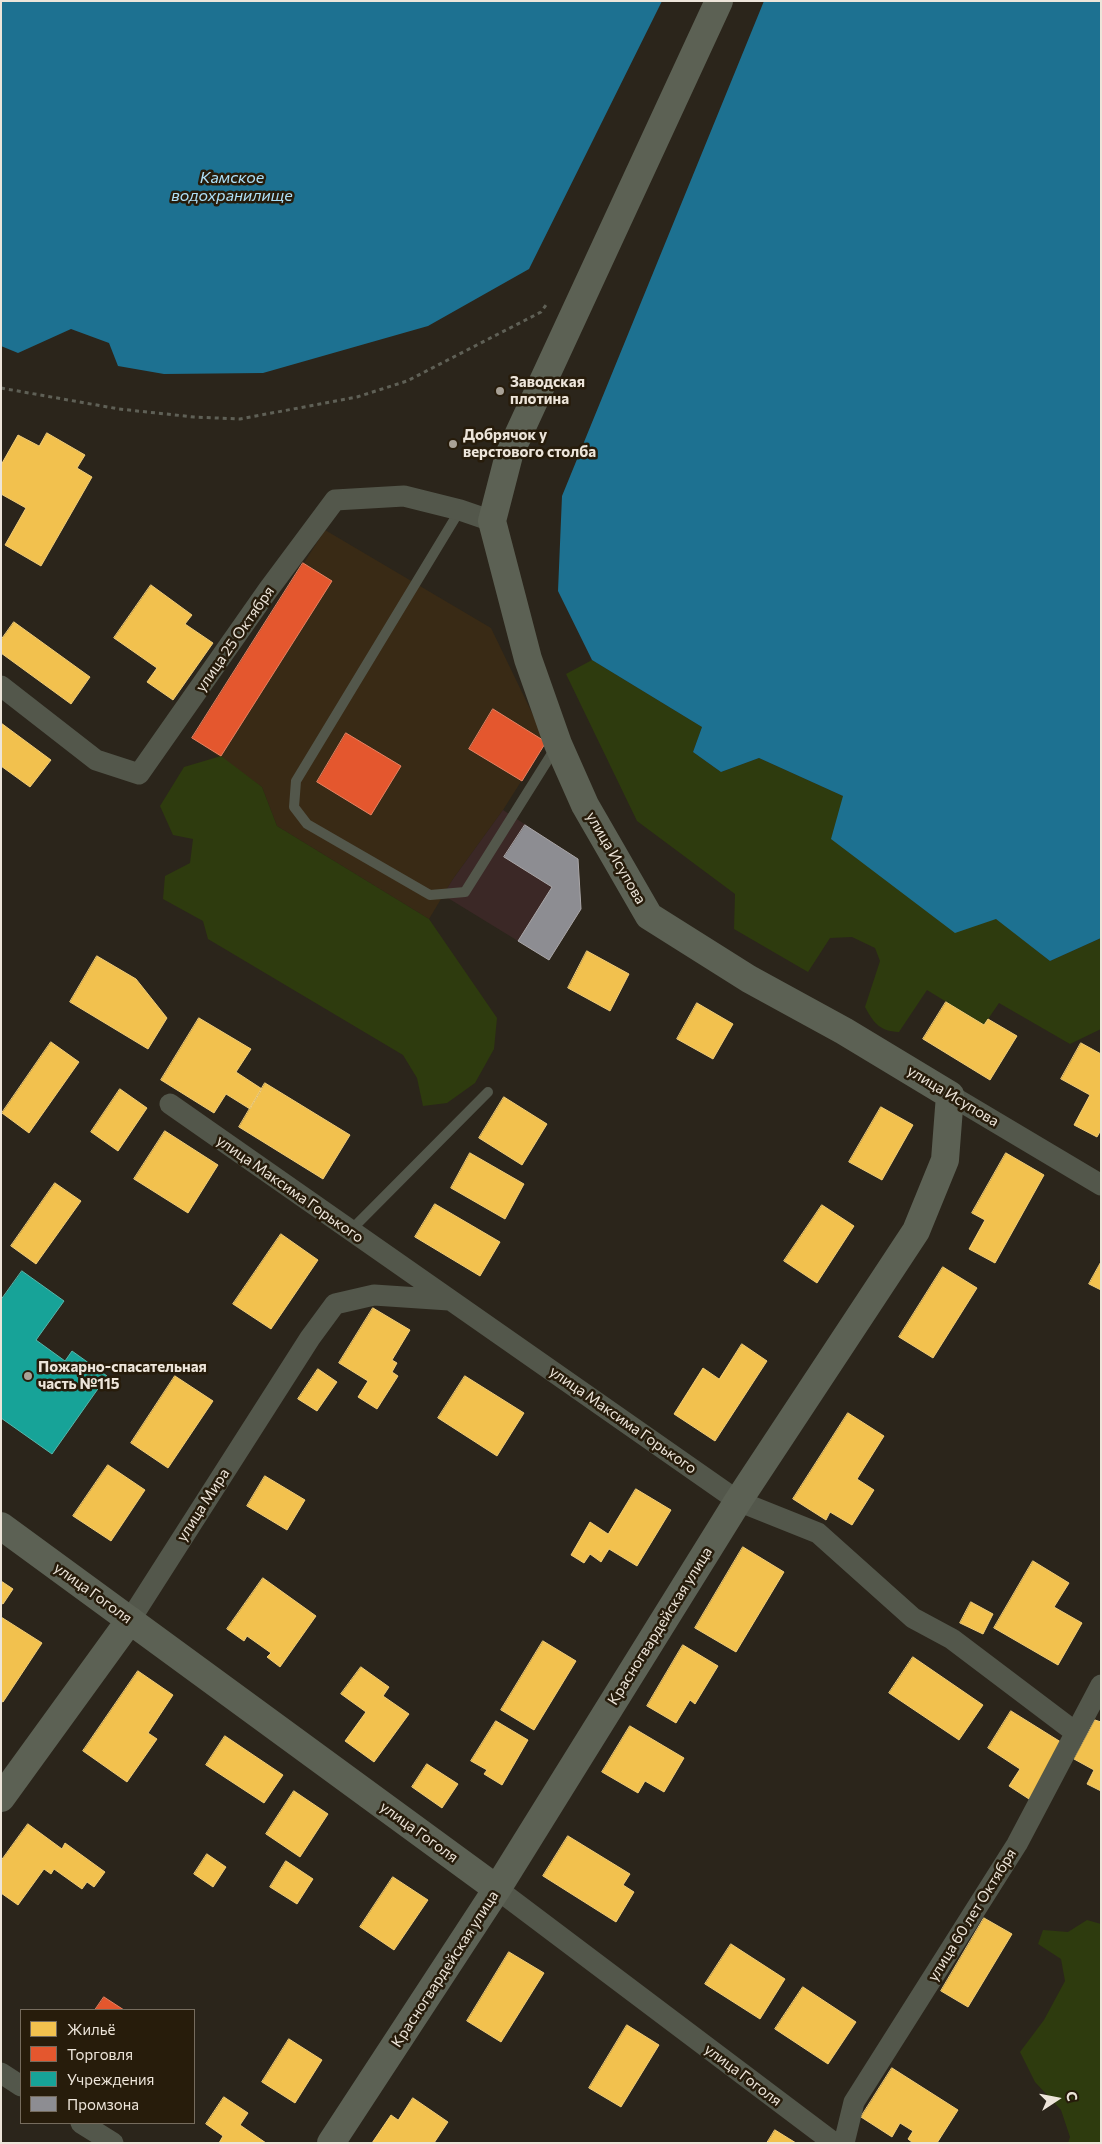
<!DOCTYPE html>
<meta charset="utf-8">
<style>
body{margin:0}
#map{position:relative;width:1102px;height:2144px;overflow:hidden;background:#2b251b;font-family:Commissioner,sans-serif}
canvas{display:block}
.frame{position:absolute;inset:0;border:2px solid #ede5da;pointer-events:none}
.legend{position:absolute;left:20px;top:2009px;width:175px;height:115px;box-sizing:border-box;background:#271c0b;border:1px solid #766c5e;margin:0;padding:6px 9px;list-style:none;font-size:15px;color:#ede5da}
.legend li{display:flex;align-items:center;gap:10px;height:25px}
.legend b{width:25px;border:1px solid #766c5e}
.north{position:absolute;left:1032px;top:2074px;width:50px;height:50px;-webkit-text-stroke:4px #271c0b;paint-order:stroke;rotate:79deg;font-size:14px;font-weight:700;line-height:20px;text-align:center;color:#ede5da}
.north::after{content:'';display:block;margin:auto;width:18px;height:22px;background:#ede5da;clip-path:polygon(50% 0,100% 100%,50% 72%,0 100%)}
</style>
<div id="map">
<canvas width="1102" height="2144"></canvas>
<div class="frame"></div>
<ul class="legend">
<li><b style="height:14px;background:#f2c14e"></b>Жильё</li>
<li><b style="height:14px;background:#e4572e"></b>Торговля</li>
<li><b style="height:14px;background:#17a398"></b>Учреждения</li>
<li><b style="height:14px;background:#8d8d92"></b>Промзона</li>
</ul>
<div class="north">С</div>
</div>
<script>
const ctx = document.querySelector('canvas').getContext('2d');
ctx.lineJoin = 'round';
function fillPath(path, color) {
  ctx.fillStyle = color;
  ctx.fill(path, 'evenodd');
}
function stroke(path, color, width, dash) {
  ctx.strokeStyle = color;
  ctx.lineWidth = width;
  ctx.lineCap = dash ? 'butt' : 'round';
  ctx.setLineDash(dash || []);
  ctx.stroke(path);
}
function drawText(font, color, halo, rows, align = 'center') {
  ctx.font = font + ' Commissioner,sans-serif';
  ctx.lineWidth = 5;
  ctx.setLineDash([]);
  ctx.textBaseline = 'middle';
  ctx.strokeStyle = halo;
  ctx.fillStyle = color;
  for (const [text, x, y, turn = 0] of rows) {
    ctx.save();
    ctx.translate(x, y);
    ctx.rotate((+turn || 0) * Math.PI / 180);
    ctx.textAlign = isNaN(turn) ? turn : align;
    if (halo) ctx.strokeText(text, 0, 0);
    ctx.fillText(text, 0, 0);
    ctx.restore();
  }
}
const built = new Path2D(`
 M325 530 491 628 546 742 503 810 453 879 429 919 277 826 262 787 192 738Z`);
const industrial = new Path2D(`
 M503 810 578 859 581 909 549 960 443 895 453 879Z`);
const green = new Path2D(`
 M592 660 702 727 693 752 721 772 759 758 843 796 1050 961 1101 938V1029L1070 1044 999 1003 984 1025 927 990 899 1032C879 1031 874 1023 865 1007L880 961 875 948 852 937 830 938 808 972 734 929 735 894 637 821 566 674Z
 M221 756 262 787 277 826 429 919 497 1018 494 1049 475 1083 447 1103 423 1106 417 1078 403 1055 208 939 203 921 163 899 165 876 190 863 193 839 173 835 160 806 184 767Z
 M1087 1920 1101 1924V2143H1068L1070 2137 1061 2110 1035 2082 1020 2052 1044 2020 1065 1981 1061 1959 1038 1944 1043 1930 1068 1932Z`);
const water = new Path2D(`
 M1 1H662L529 269 428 326 263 373 164 374 118 366 109 343 71 329 18 353 1 346Z
 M764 1H1101V938L1050 961 996 919 955 933 831 839 843 796 759 758 721 772 693 752 702 727 592 660 558 591 562 496Z`);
const homes = new Path2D(`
 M47 433 85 455 77 468 92 477 41 566 5 545 26 508 1 494V465L18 435 39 446Z
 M151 585 192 615 185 624 213 643 173 700 147 682 157 668 114 638Z
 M14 622 90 677 71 704 1 653V640Z
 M1 723 51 760 30 787 1 766Z
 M587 951 629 974 610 1011 568 988Z
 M97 956 136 979 167 1018 148 1049 70 1002Z
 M946 1002 984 1025 988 1019 1017 1036 990 1080 923 1039Z
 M697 1003 733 1024 713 1059 677 1039Z
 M199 1018 251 1049 236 1072 262 1089 250 1109 226 1094 214 1113 161 1080Z
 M51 1042 79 1062 29 1133 2 1113Z
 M1081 1043 1101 1054V1130L1097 1137 1074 1125 1090 1095 1061 1079Z
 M265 1083 350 1135 323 1179 239 1127Z
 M120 1089 147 1108 118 1151 91 1132Z
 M504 1097 547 1124 522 1165 479 1138Z
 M881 1107 913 1125 882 1180 849 1162Z
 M165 1131 218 1165 188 1213 134 1179Z
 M470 1153 524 1184 505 1219 451 1188Z
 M1006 1153 1044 1175 995 1263 969 1249 985 1220 972 1213Z
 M55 1183 81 1201 36 1264 11 1246Z
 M435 1204 500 1242 480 1276 415 1237Z
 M822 1205 854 1226 817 1283 784 1261Z
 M281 1234 318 1260 271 1329 233 1304Z
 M1101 1262V1290L1089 1284Z
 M943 1267 977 1288 933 1358 899 1337Z
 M373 1308 410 1330 392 1360 397 1363 392 1372 398 1376 377 1409 358 1397 368 1381 339 1363Z
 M742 1344 767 1361 715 1441 674 1414 703 1368 719 1379Z
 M318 1369 337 1382 317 1411 298 1399Z
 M175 1376 213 1401 168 1468 131 1443Z
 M465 1376 524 1413 497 1456 438 1418Z
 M848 1413 884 1436 857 1479 874 1490 852 1525 830 1512 826 1520 793 1499Z
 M108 1465 145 1490 111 1541 73 1516Z
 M265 1476 305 1500 287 1530 247 1506Z
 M636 1489 671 1510 637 1566 609 1549 601 1562 590 1554 584 1563 571 1555 590 1522 608 1534Z
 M743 1547 784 1572 736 1652 695 1628Z
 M1033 1561 1069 1583 1054 1607 1082 1623 1058 1665 994 1628Z
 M263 1578 316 1616 280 1667 267 1657 271 1653 247 1636 244 1641 227 1629Z
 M1 1581 13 1589 3 1604 1 1603Z
 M971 1602 993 1614 983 1634 960 1623Z
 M1 1617 42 1643 3 1702 1 1701Z
 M543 1641 576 1661 534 1730 501 1710Z
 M683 1645 718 1666 695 1704 690 1700 676 1723 647 1706Z
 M913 1657 983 1705 959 1740 889 1693Z
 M361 1667 389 1687 383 1696 409 1714 374 1762 345 1741 366 1712 341 1694Z
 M138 1671 173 1695 148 1733 157 1739 127 1782 83 1751Z
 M1011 1711 1064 1744 1029 1799 1009 1786 1020 1769 988 1748Z
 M1095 1720 1101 1722V1791L1087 1784 1094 1770 1074 1759Z
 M496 1721 528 1740 502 1785 484 1774 487 1770 471 1761Z
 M630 1726 684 1758 664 1792 645 1781 638 1793 602 1772Z
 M225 1736 283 1775 264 1803 206 1765Z
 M427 1764 458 1784 442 1808 412 1787Z
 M294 1791 328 1814 300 1857 266 1834Z
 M28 1824 62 1849 65 1843 105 1872 94 1887 87 1882 82 1889 54 1869 51 1874 44 1869 18 1905 1 1893V1861Z
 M568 1836 630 1874 623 1885 634 1892 616 1922 543 1876Z
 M207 1854 226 1867 213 1887 194 1874Z
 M286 1861 313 1879 297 1904 270 1887Z
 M393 1877 428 1900 394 1950 360 1927Z
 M984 1918 1012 1934 968 2007 941 1991Z
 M731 1944 785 1979 760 2019 705 1984Z
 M509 1952 544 1973 501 2042 467 2021Z
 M803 1987 856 2022 828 2064 775 2029Z
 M627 2025 659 2045 621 2107 589 2088Z
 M289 2039 322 2060 295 2103 262 2082Z
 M892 2068 958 2110 937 2143H913L908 2139 913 2131 900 2123 892 2137 861 2117Z
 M224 2097 248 2113 240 2125 266 2143H219L223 2136 206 2124Z
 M413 2098 448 2122 434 2143H372L391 2115 398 2120Z
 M775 2130 796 2143H767Z`);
const shops = new Path2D(`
 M303 563 332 581 221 756 192 738Z
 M493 709 546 742 522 781 469 749Z
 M346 733 401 766 371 815 317 782Z
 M104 1997 124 2010H95Z`);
const public = new Path2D(`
 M22 1271 64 1301 36 1340 65 1361 72 1351 107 1376 52 1454 1 1418V1300Z`);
const industry = new Path2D(`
 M525 825 578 859 581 909 549 960 518 941 552 887 504 857Z`);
const path = new Path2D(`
 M1 388 119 409 194 417 240 419 357 397 407 381 541 312 546 305`);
const lane = new Path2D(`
 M460 510 296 781 294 807 307 824 430 895 465 892 556 747
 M350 1231 488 1092`);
const street = new Path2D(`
 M1 686 96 760 139 774 268 590 335 500 404 496 460 510 492 521
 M950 1095 1101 1185
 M170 1104 738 1501 818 1533 913 1618 952 1639 1075 1732
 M130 1620 310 1338 335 1304 374 1295 449 1300
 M497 1889 834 2143
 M1 2073 21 2086
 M81 2123 113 2143
 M844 2143 854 2102 1017 1844 1101 1685`);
const secondary = new Path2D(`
 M1 1526 497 1889
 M1 1798 130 1620
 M331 2143 497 1889 738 1501 916 1231 945 1160 950 1095 844 1031 749 979 649 916 585 805 558 744 528 659 492 521 509 455 719 1`);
const markers = [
 [500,391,5,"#a9a297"],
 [453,444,5,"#a9a297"],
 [28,1376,5,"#a9a297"]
];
const poiNames = [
 ["Заводская",510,382],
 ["плотина",510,399],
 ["Добрячок у",463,435],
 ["верстового столба",463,452],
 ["Пожарно-спасательная",38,1367],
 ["часть №115",38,1384]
];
const streetNames = [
 ["улица 25 Октября",235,639,-55],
 ["улица Исупова",616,858,60],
 ["улица Исупова",953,1096,31],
 ["улица Максима Горького",290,1189,35],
 ["улица Максима Горького",623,1420,35],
 ["улица Мира",203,1505,-57],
 ["улица Гоголя",93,1593,36],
 ["Красногвардейская улица",660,1626,-58],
 ["улица Гоголя",419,1832,36],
 ["улица 60 лет Октября",972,1915,-58],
 ["Красногвардейская улица",445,1969,-57],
 ["улица Гоголя",743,2075,37]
];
const waterNames = [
 ["Камское",232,178],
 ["водохранилище",232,196]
];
fillPath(built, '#392a15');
fillPath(industrial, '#3b2826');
fillPath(green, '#2e3b0e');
fillPath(water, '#1d7191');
fillPath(homes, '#f2c14e');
stroke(homes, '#f0cc78', 1);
fillPath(shops, '#e4572e');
stroke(shops, '#e78262', 1);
fillPath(public, '#17a398');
stroke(public, '#57b7ac', 1);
fillPath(industry, '#8d8d92');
stroke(industry, '#aaa7a8', 1);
stroke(path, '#5f6056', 3, [4, 4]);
stroke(lane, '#53574b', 10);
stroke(street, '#53574b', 21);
stroke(secondary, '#5c6154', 28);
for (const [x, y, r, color] of markers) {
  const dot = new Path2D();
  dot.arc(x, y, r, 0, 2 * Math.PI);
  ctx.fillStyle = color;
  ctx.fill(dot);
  stroke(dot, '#271c0b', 2);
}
drawText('bold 15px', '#ede5da', '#271c0b', poiNames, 'left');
drawText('15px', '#ede5da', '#271c0b', streetNames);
drawText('italic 16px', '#afe1f9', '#271c0b', waterNames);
</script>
